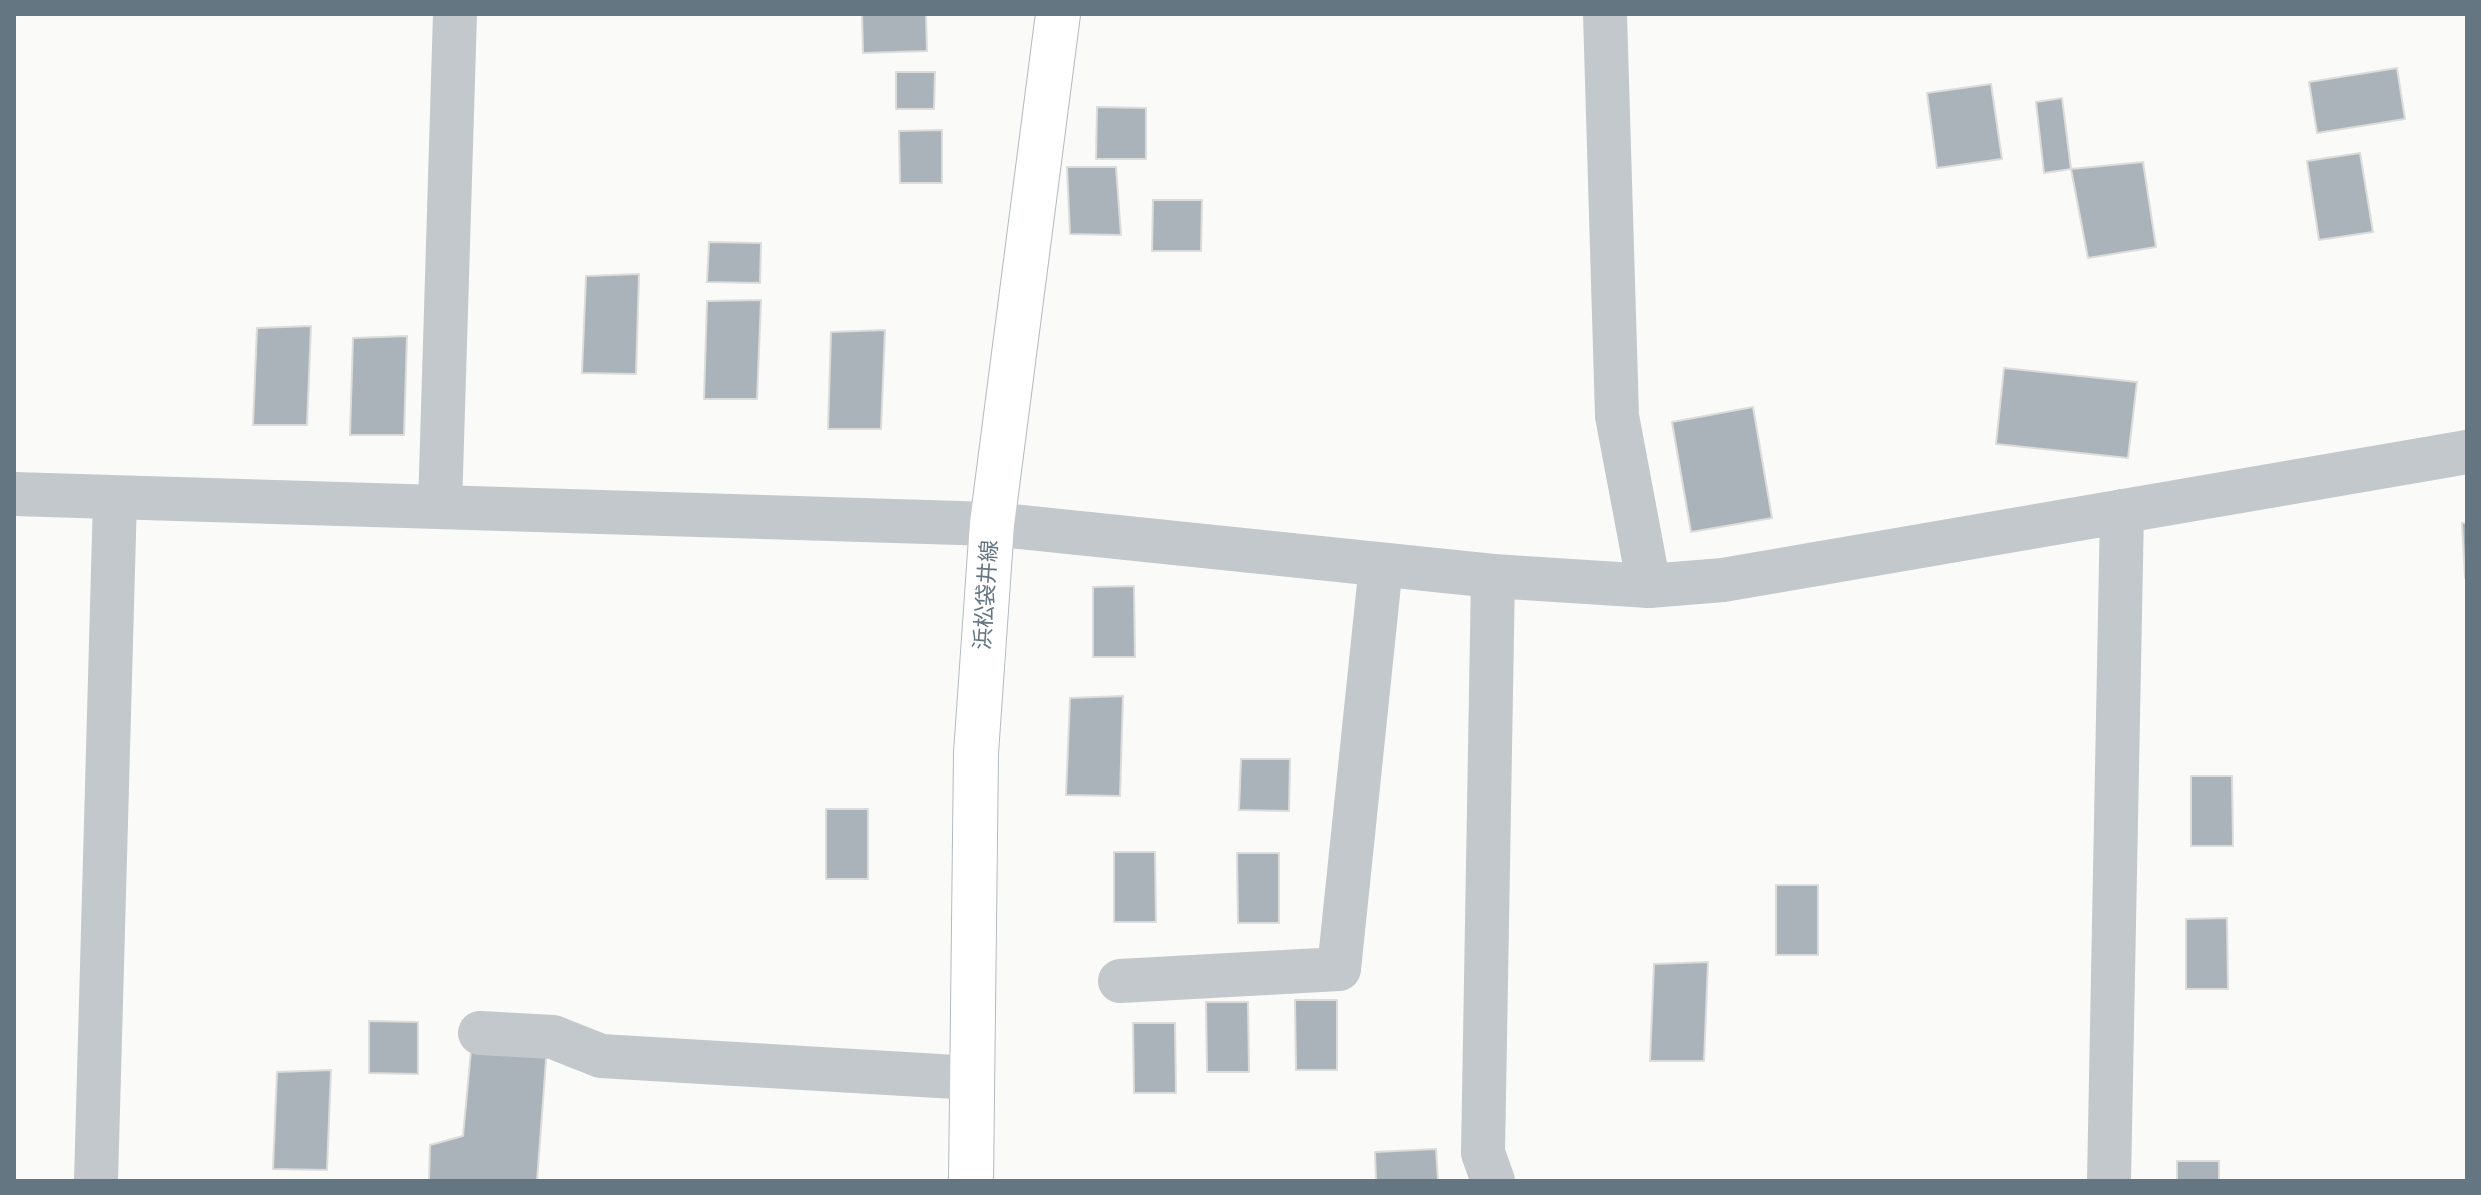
<!DOCTYPE html>
<meta charset="utf-8">
<style>
body{margin:0}
#map{position:relative;width:2481px;height:1195px;overflow:hidden;background:#fafaf8;font-family:"PT Sans Narrow",sans-serif}
canvas{display:block}
.frame{position:absolute;inset:0;border:16px solid #657683;pointer-events:none}
</style>
<div id="map">
<canvas width="2481" height="1195"></canvas>
<div class="frame"></div>
</div>
<script>
const ctx = document.querySelector('canvas').getContext('2d');
ctx.lineJoin = 'round';
function fillPath(path, color) {
  ctx.fillStyle = color;
  ctx.fill(path, 'evenodd');
}
function stroke(path, color, width, dash) {
  ctx.strokeStyle = color;
  ctx.lineWidth = width;
  ctx.lineCap = dash ? 'butt' : 'round';
  ctx.setLineDash(dash || []);
  ctx.stroke(path);
}
function drawText(font, color, halo, rows, align = 'center') {
  ctx.font = font + ' "PT Sans Narrow","Noto Sans JP",sans-serif';
  ctx.lineWidth = 8;
  ctx.setLineDash([]);
  ctx.textBaseline = 'middle';
  ctx.strokeStyle = halo;
  ctx.fillStyle = color;
  for (const [text, x, y, turn = 0] of rows) {
    ctx.save();
    ctx.translate(x, y);
    ctx.rotate((+turn || 0) * Math.PI / 180);
    ctx.textAlign = isNaN(turn) ? turn : align;
    if (halo) ctx.strokeText(text, 0, 0);
    ctx.fillText(text, 0, 0);
    ctx.restore();
  }
}
const building = new Path2D(`
 M862 14H926L927 51 863 53Z
 M2397 68 2405 119 2317 133 2309 82Z
 M896 72H935L934 109H896Z
 M1991 84 2002 159 1937 168 1927 93Z
 M2062 98 2071 169 2044 173 2036 102Z
 M1097 107 1146 108V159H1096Z
 M942 130V183H900L899 131Z
 M2360 153 2373 232 2319 240 2307 161Z
 M2143 162 2156 247 2088 258 2071 169Z
 M1067 167H1116L1121 235 1070 234Z
 M1153 200H1202L1201 251H1152Z
 M709 242 761 243 760 283 707 282Z
 M639 274 636 374 582 373 586 276Z
 M761 300 757 399H704L707 301Z
 M311 326 307 425H253L257 328Z
 M885 330 881 429H828L831 332Z
 M407 336 404 435H350L353 338Z
 M2004 368 2137 382 2128 458 1996 444Z
 M1753 407 1772 518 1691 532 1672 422Z
 M2462 523H2467V578H2465Z
 M1134 586 1135 657H1093V587Z
 M1123 696 1120 796 1066 795 1070 698Z
 M1241 759H1290L1289 811 1239 810Z
 M2191 776H2232L2233 846H2191Z
 M826 809H868V879H826Z
 M1114 852H1155L1156 922H1114Z
 M1237 853H1279V923H1238Z
 M1776 885H1818V955H1776Z
 M2227 918 2228 989H2186V919Z
 M1708 962 1704 1061H1650L1654 964Z
 M1295 1000H1337V1070H1296Z
 M1206 1002H1248L1249 1072H1207Z
 M369 1021 418 1022V1074L369 1073Z
 M1133 1023H1175L1176 1093H1134Z
 M472 1040 547 1047 537 1181H429L430 1145 463 1136Z
 M331 1070 327 1170 273 1169 277 1072Z
 M1436 1149 1438 1181H1376L1375 1152Z
 M2177 1161H2219V1181H2177Z`);
const minor = new Path2D(`
 M1605 14 1617 416 1649 586
 M440 507 455 14
 M1120 981 1339 969 1381 565
 M480 1033 553 1037 601 1056 972 1078
 M96 1181 115 498
 M1493 1181 1483 1153 1493 576
 M2109 1181 2122 511`);
const tertiary = new Path2D(`
 M14 494 992 524 1493 576 1649 586 1723 580 2467 452`);
const secondary = new Path2D(`
 M971 1181 976 753 992 524 1058 14`);
const streetNames = [
 ["浜松袋井線",987,595,-86]
];
fillPath(building, '#aab3b9');
stroke(building, '#dcdcda', 2);
stroke(secondary, '#b3babf', 46);
stroke(minor, '#c3c8cc', 44);
stroke(tertiary, '#c3c8cc', 44);
stroke(secondary, '#fff', 44);
drawText('22px', '#657683', '#fff', streetNames);
</script>
